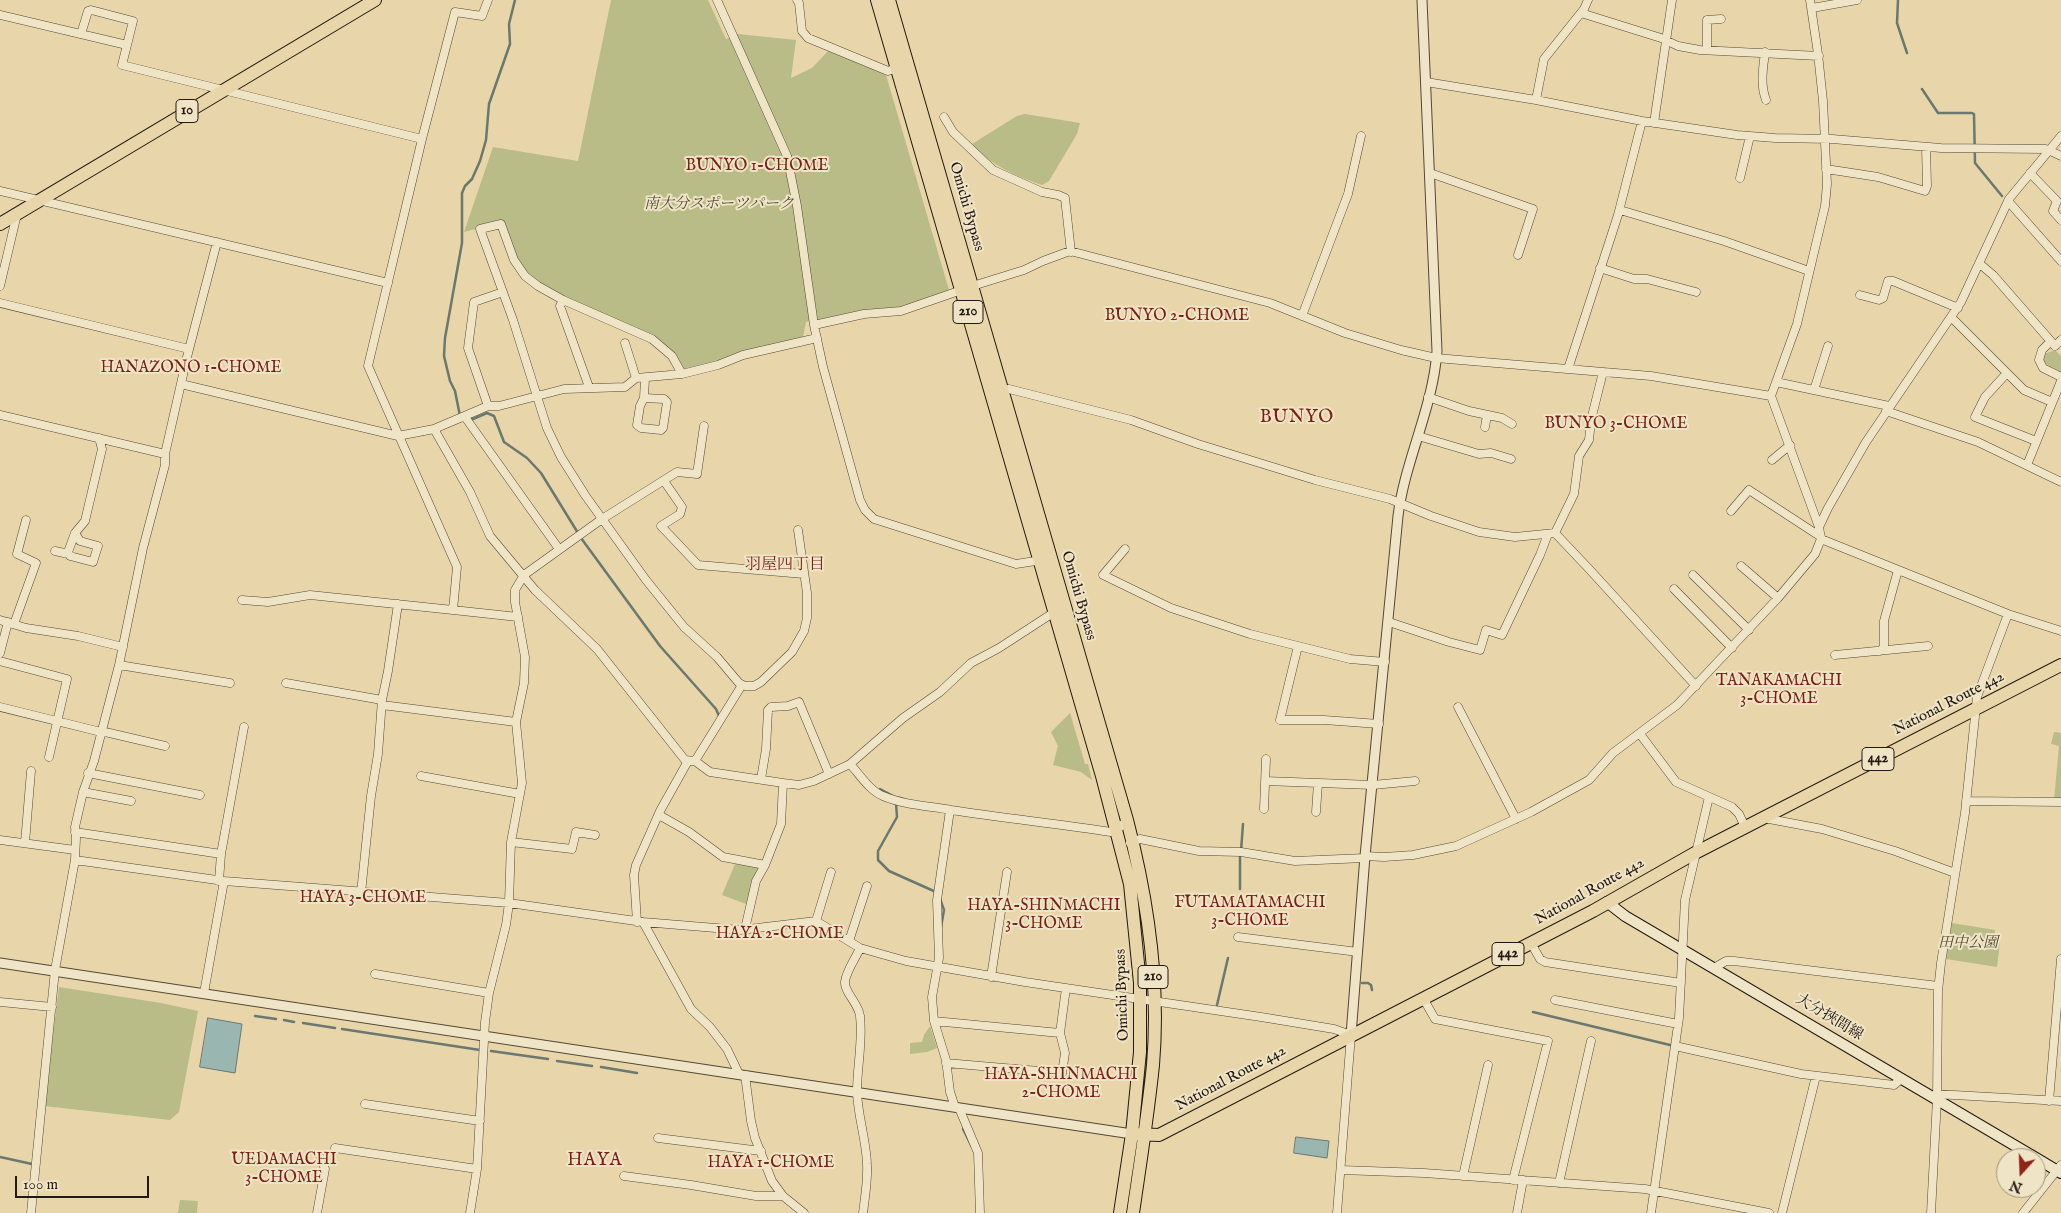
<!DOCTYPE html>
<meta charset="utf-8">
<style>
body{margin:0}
#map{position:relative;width:2061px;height:1213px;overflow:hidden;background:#e8d5a9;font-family:"IM FELL English",serif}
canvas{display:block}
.north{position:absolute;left:1996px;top:1148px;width:50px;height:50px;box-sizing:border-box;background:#f0e4c7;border:1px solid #9e937e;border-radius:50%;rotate:200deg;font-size:14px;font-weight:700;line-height:20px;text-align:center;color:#231911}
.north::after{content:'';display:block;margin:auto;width:18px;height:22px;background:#8f2418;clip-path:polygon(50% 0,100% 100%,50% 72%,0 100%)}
.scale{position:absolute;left:15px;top:1176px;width:134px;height:22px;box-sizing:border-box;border:2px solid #231911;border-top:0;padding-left:6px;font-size:15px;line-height:18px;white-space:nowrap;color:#231911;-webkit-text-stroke:4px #f0e4c7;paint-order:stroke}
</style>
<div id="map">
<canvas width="2061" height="1213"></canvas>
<div class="north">N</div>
<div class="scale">100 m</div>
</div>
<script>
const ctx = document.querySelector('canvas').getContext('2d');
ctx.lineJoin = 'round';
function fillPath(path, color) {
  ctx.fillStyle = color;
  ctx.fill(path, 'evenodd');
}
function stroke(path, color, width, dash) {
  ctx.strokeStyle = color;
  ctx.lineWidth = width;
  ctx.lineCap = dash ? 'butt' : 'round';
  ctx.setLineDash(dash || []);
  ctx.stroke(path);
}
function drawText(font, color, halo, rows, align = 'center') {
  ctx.font = font + ' "IM FELL English","Noto Serif JP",serif';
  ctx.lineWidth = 4;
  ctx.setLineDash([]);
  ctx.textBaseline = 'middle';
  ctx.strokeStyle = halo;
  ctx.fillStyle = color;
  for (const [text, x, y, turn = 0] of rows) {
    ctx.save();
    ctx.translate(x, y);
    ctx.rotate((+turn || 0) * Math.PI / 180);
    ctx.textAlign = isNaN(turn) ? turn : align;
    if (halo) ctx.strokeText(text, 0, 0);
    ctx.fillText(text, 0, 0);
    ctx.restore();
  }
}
const green = new Path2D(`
 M611 0H708L726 39 738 34 796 40 791 78 812 68 829 50 886 75 949 290 901 308 863 310 806 322 803 337 739 352 712 363 685 370 676 354 654 336 570 300 539 284 527 274 516 258 502 222 464 232 493 147 578 161Z
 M1025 114 1080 123 1077 134 1049 181 1042 185C1014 175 992 166 972 144L1017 116Z
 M2055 350 2061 356V372L2044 363V354Z
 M1070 713 1085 764H1088L1092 780 1081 772 1053 765 1058 746 1051 732Z
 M2054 732 2061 733V800H2054L2059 746 2051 744Z
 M735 864 761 867 746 904 722 895Z
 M1952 923 1995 930 1994 941 2000 942 1997 967 1946 959Z
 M59 987 161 1003 198 1011 179 1112 170 1120 44 1106Z
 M930 1026 937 1048 927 1052 910 1054V1043L922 1042 924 1035Z
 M180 1200 198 1201 197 1213H178Z`);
const water = new Path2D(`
 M208 1018 242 1024 235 1073 200 1067Z
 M1296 1137 1329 1141 1327 1158 1294 1153Z`);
const stream = new Path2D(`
 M1898 0 1897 23 1907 53
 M1922 89 1938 113H1972L1974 114 1975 163 2002 196
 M460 416 455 391 450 381 444 356 445 338 462 243V193L465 186 472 179 480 161 486 140 489 104 510 44 509 24 515 0
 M468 418 473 419 487 413 494 416 504 442 527 458 541 473 578 533
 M581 538 660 646 716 709 719 716
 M879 791 880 789 895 797
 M896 803 897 817 878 851V860L889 871 936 892
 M1241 851 1243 824
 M1240 889V855
 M939 896 944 910 941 927
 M1362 983H1368L1371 985 1372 990
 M1217 1005 1228 958
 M1533 1012 1670 1045
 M255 1016 276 1019
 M284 1020 294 1022
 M303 1023 335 1028
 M342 1029 480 1050
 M491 1051 548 1059
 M557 1061 592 1066
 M601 1067 637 1073
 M963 1129 972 1147
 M0 1157 32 1164`);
const minor = new Path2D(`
 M488 0 482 16 455 12 422 139 368 366 457 567 453 610 518 617
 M717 0 787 156 797 206 814 325
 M797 0 799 3 802 31 808 38 888 71 897 68
 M1812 8 1857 0
 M1581 13 1661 38 1678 46 1700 50 1819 56
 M0 15 127 45
 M81 34 88 11 91 10 133 21 122 65 422 139
 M1707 50V20L1721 19
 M1765 52C1763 69 1760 84 1766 100
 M1426 82 1536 100 1642 121 1737 135 1775 138 1832 139 1941 148 2046 149 2061 156
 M1536 100 1544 59 1584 9 1588 0
 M944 117 953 132 993 170 1042 192 1058 195 1065 198 1071 252
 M1654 123 1672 0
 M1826 169 1878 177 1925 191 1927 186 1926 147
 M1430 173 1533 209 1518 255
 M2030 173 2057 201 2053 211 2061 220
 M1740 178 1750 136
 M0 191 388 283
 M2008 201 2061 261
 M1620 210 1724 241 1809 271
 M1980 264 1993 275 2055 346 2061 340
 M1600 268 1634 279H1647L1696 292
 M0 286 17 214
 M1860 295 1879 300 1883 298 1888 281H1893L1958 308
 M563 300 560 306 589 387
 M0 303 189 349
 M1302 316 1348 194 1361 136
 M1952 318 2024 390 2052 402
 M2050 342 2042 350 2039 360 2043 368 2061 377
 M625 343 636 378
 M1568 369 1618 215 1642 121
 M2007 373 1985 397 1975 417 2036 441
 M1776 382 1889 406
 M181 384 398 436 434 429 488 406H499L564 389 625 387 636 378 682 374
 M1814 390 1828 346
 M998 391 1009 389 1131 420 1198 444 1315 480 1390 499 1431 516 1479 532 1515 537 1555 533 1574 494 1579 456 1589 440 1591 420 1603 372
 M1428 397 1469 411 1502 418 1512 424
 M644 398 640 406 637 425 641 428 661 430 663 428 667 402 664 399 644 398 645 378
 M488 406 468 348 474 302 503 292
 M1886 411 1978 442 2061 482
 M0 415 165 454
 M465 417 559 549
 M1485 427 1487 415
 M434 429 470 492 490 536 535 590 597 649 685 760 695 761 742 685
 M1418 436 1479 454 1491 453 1511 459
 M1772 460 1790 445
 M2027 465 2061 381
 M664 481 682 507 680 514 661 526 698 565 804 574
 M1731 511 1749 490 1821 537
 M1819 527 1828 508 1866 442 1961 302 2009 199 2061 136
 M798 530 807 593V618L804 631 792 652 761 682 754 686H745L739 683 717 657 684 627 646 580 585 495 561 457 547 428 513 320 480 229 501 224 514 260 525 276 538 286 563 300 652 339 672 356 682 374 718 365 743 355 817 338
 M75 533 80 541 98 546 93 562 70 556 68 552 75 533 85 521 102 449 99 438
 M1555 533 1590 570 1696 686
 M1821 539 2008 614 1977 697 1965 813 1941 963 1938 991 1937 1099 1931 1213
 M1125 549 1103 575 1171 608 1250 634 1350 659 1385 662
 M55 551 64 553 68 552
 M1042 560 1016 564 874 519 865 510 860 500 823 367 814 325 864 314 901 311 979 284 1024 270 1043 261 1070 251 1270 303 1345 333 1401 350 1436 358 1651 376 1771 396
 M1741 566 1778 598
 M1693 575 1749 630
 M1674 589 1732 648
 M242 600 268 602 310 595 453 610
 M2008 614 2061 631
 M0 620 26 628 78 636 123 647
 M1389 622 1449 642 1480 650 1486 630 1502 635 1540 555 1548 534
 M14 624 36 563 17 554 26 520
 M1298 646 1280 720H1324L1379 724
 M1880 651 1884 647V621L1898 570
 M0 653 8 622
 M1835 655 1928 646
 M0 661 67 679 49 757
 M119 665 230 683
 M286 683 382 700
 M382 705 516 722
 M0 707 101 732
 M1458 707 1516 819
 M101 731 165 746
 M1640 734 1676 782 1732 807 1739 814 1745 827
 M695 761 710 772 783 783
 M850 764C860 775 870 791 883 796 904 805 929 806 951 810 1004 818 1058 824 1111 832L1117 830 1127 820
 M88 773 200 795
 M421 776 520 794
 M761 779 766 749 768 710 771 707 788 706 799 702 829 774
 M1265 781 1373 785 1415 781
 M83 792 131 801
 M1966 801 2061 802
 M1264 809 1266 759
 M950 810 937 900 939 958 932 997 934 1021 946 1060 950 1092 955 1107
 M1316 812 1318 783
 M659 815 689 832 723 857 765 865
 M1764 818 1822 829 1895 851 1955 873
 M75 832 221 854
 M0 840 75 850
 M511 842 572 849 576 832 595 835
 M25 843 31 771
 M1130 843 1140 839 1199 851 1241 852 1295 861 1365 858
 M1365 856 1384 857 1413 855 1456 846 1531 812 1589 780 1613 753 1677 705 1778 598 1815 554 1821 539 1819 527 1771 396 1797 324 1825 206 1827 184 1823 101 1818 54 1810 0
 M75 860 224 881 509 903 643 922 691 1009 710 1027 727 1049 739 1074
 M219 881 221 854 244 727
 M361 893 371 796 378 754 382 700 388 671 398 604
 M816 921 831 872
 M637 922 634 875 636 865 660 811 688 761
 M643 922 740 930 816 921 860 948 906 961 1025 982 1261 1017 1334 1029 1351 1035 1337 1213
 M745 929 756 881 765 865 781 824 783 783 799 785 814 781 850 764 903 718 940 692 971 663 999 648 1056 611
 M1238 937 1358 952
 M849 941 867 886
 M1531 943 1540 959 1545 962 1681 983
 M860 948C856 958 846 971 845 982 844 992 859 1004 860 1016 863 1042 857 1066 857 1092 858 1117 866 1139 867 1164 868 1180 865 1197 863 1213
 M1714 968 1726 961H1734L1938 986
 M375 974 489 993
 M991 977 1007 872
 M204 993 224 881
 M1423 998 1435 1019 1548 1041 1513 1180
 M1555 1000 1678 1024
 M0 1002 52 1007
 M934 1021 1060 1033
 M1675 1046 1801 1074 1894 1085 1901 1079
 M946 1063 1062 1073 1065 1053 1060 1033 1066 988
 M745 1075 751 1121 755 1138 772 1181 783 1196 804 1213
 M1936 1094 2061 1101
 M2049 1101 2061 959
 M365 1104 480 1121
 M959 1108 978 1153 980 1213
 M658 1138 761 1151
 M335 1148 477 1169
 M1341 1170 1424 1173 1645 1189 1769 1213
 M624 1176 691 1185 756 1196H783
 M1463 1176 1488 1065
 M1559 1183 1591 1041
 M31 1213 55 970 75 860 76 838 75 827 83 792 94 761 119 665 143 548 165 465V454L187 357 217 242
 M317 1213 325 1169 321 1158
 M470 1213 477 1169 485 1022 489 993 506 925 509 903 511 842 522 783 516 722 524 683 525 657 515 602V590L524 575 602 519 677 472 697 474 704 426
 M1517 1213 1523 1180
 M1651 1213 1679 1018 1685 900 1709 797
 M1782 1213 1816 1076
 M2023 1213 2061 1165`);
const tertiary = new Path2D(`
 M0 963 1132 1134
 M1351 1035 1365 856 1398 516C1405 460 1433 408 1437 351L1422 0`);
const secondary = new Path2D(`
 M1607 902 1625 916 2036 1158
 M2036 1158 2061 1173`);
const trunk = new Path2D(`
 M877 0 1102 776 1130 884 1140 983V1052L1132 1134 1120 1213
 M889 0 1127 820C1148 900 1160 983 1153 1065 1148 1115 1140 1164 1133 1213
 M0 224 375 0
 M1136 1134 1159 1135 1593 911 1695 853 2061 665`);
const shields = [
 [187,111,22],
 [968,312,30],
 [1878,759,32],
 [1508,954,32],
 [1153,977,30]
];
const shieldNames = [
 ["10",187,111],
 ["210",968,312],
 ["442",1878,759],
 ["442",1508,954],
 ["210",1153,977]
];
const parkNames = [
 ["南大分スポーツパーク",719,205],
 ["田中公園",1968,944]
];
const streetNames = [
 ["Omichi Bypass",966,207,74],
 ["Omichi Bypass",1078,596,74],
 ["National Route 442",1949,704,-27],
 ["National Route 442",1590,892,-29],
 ["Omichi Bypass",1123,995,-92],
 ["大分挾間線",1829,1018,31],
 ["National Route 442",1231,1079,-28]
];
const neighbourhoodNames = [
 ["BUNYO 1-CHOME",757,167],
 ["BUNYO 2-CHOME",1177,317],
 ["HANAZONO 1-CHOME",191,369],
 ["BUNYO 3-CHOME",1616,425],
 ["羽屋四丁目",785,566],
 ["TANAKAMACHI",1779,682],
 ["3-CHOME",1779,700],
 ["HAYA 3-CHOME",363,899],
 ["FUTAMATAMACHI",1250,904],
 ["3-CHOME",1250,922],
 ["HAYA-SHINMACHI",1044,907],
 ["3-CHOME",1044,925],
 ["HAYA 2-CHOME",780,935],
 ["HAYA-SHINMACHI",1061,1076],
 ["2-CHOME",1061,1094],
 ["UEDAMACHI",284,1161],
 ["3-CHOME",284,1179],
 ["HAYA 1-CHOME",771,1164]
];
const quarterNames = [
 ["BUNYO",1297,418],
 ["HAYA",595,1161]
];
fillPath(green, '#b9bc86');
fillPath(water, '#99b7b0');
stroke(water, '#6a7870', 1);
stroke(stream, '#6a7870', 2.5);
stroke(minor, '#544837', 9);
stroke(tertiary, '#544837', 11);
stroke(secondary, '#231911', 12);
stroke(trunk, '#231911', 14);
stroke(minor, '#f0e4c7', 8);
stroke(tertiary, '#f0e4c7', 9);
stroke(secondary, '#f0e4c7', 10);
stroke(trunk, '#e8d5a9', 12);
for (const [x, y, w] of shields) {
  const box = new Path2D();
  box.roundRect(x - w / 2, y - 11.5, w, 23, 4);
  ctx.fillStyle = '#f0e4c7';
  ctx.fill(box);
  stroke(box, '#231911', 1);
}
drawText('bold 14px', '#231911', null, shieldNames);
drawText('italic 15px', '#504a34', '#f0e4c7', parkNames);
drawText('15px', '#231911', '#f0e4c7', streetNames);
drawText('16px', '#7a1f14', '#f0e4c7', neighbourhoodNames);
ctx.letterSpacing = '1px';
drawText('18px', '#7a1f14', '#f0e4c7', quarterNames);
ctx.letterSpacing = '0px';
</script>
